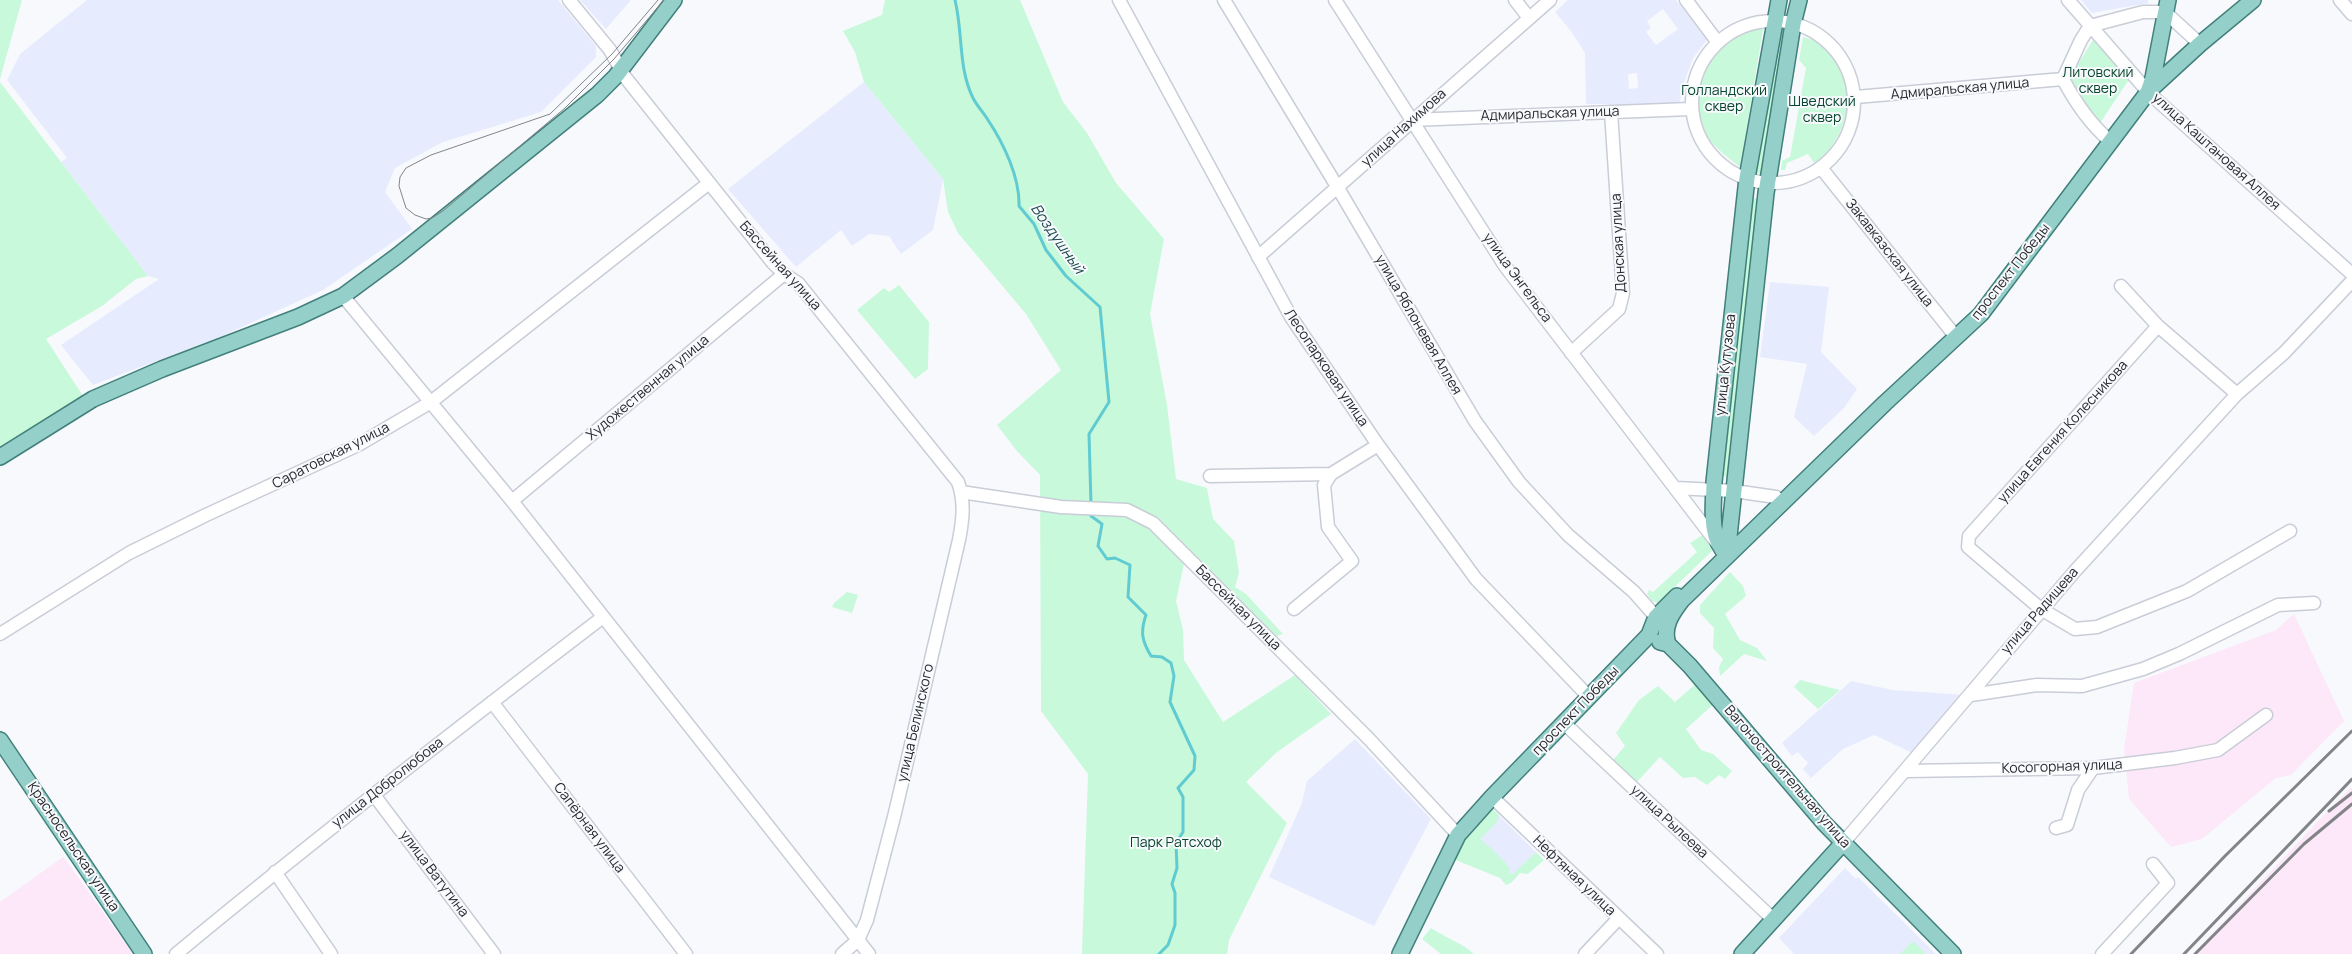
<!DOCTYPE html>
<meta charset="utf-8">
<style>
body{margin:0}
canvas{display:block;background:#f8f9fd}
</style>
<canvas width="2352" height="954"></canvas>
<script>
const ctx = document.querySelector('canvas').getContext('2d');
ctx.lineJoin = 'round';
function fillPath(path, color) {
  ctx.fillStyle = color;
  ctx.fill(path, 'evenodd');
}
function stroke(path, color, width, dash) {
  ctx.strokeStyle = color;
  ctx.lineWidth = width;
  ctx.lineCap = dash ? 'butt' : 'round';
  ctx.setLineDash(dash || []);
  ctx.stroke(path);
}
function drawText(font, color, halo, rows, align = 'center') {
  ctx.font = font + ' Manrope,sans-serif';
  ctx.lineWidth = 4;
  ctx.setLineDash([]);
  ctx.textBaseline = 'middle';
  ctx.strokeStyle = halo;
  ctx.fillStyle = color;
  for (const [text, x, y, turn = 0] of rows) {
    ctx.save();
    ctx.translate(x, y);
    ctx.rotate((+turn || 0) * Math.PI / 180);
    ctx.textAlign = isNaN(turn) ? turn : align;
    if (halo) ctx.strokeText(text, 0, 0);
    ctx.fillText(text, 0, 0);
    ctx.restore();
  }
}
const built = new Path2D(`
 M87 0H558L596 46V57L541 112 443 142 395 168 385 192 412 229 323 290 220 337 93 385 61 345 159 279 148 276 61 162 67 158 7 80 20 54Z
 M580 0H631L606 29Z
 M1568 0H1676L1707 40 1693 58 1684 83 1679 105 1586 104 1585 53 1571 31 1555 12ZM1663 9 1678 29 1656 45 1646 32 1651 28 1647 21ZM1637 73 1638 88 1629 89 1628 74Z
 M2081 0H2148V3L2092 13Z
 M864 82 943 179 933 230 901 254 889 236 869 234 852 246 841 230 796 267 728 189Z
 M1770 282 1829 287 1821 352 1857 389 1844 408 1814 436 1794 417 1807 364 1760 357Z
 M1851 681 1893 690 1965 695 1915 754 1874 735 1843 749 1811 778 1803 769 1808 763 1798 752 1792 756 1782 743Z
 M1355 739 1431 819 1374 926 1269 877 1302 803 1307 781Z
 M1489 806 1536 852 1513 875 1463 863Z
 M1845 868 1856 879 1858 877 1936 954H1794L1779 938Z`);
const industrial = new Path2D(`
 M2294 614 2344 721 2291 775 2276 778 2202 839 2171 847 2129 799 2124 749 2134 683 2276 630Z
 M2352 787V954H2193L2341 797Z
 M63 857 68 863 133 954H0V902Z`);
const green = new Path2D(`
 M0 0H22L0 79Z
 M885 0H1020L1063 102 1087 133 1116 183 1164 239 1150 314 1167 405 1176 479 1207 488 1213 519 1234 541 1239 573 1235 587 1246 594 1283 634 1274 637 1185 559 1176 601 1183 630 1184 660 1223 722 1295 675 1331 714 1277 752 1246 782 1287 823 1229 940 1227 954H1082L1088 774 1041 711 1040 475 1017 451 997 425 1061 370 1026 314 958 233 948 212 943 179 864 82 855 52 843 31 882 15Z
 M1759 27 1763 30 1740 167C1722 153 1698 135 1696 110 1694 74 1723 33 1759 27Z
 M1778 34 1787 35 1763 174 1754 173Z
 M1803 37C1809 39 1817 40 1821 44 1829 52 1840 66 1844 76 1857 102 1839 149 1814 163L1808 154 1787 163 1785 170H1781L1782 161 1790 157 1806 68 1799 60Z
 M2093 40 2130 78 2100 123 2089 112 2070 77Z
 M0 82 148 276 136 279 102 306 46 339 83 396 0 448Z
 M1751 198 1760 199 1730 477 1721 476Z
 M899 285 929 322 928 369 915 379 857 310 884 288 889 292Z
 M1704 534 1715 546 1712 551 1658 603 1652 601 1647 594 1649 590 1653 592 1697 552 1690 543Z
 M1730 572 1743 586 1746 596 1725 614 1740 640 1757 648 1767 661 1744 654 1720 676 1719 667 1723 659 1713 648 1714 628 1700 613V605Z
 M847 592 858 595 852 613 832 607 834 603Z
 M1800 680 1840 690 1818 709 1794 687Z
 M1698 682 1716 702 1686 729 1701 750 1713 754 1732 771 1725 779 1719 775 1707 785 1695 777 1683 778 1660 757 1634 785 1613 760 1625 746 1616 733 1639 700 1658 686 1675 702Z
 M1489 806 1499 815 1497 822 1480 839 1494 851 1510 868 1509 873 1513 874 1536 852 1544 860 1528 874 1520 873 1511 883 1506 885 1500 878 1451 858 1463 835Z
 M1431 928C1444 937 1462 943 1474 954H1441L1422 939Z
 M1913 941 1926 954H1900Z`);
const stream = new Path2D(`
 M955 0C963 32 958 68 973 98 977 106 984 113 988 120 1004 144 1020 178 1019 206L1034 224 1046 250 1066 276 1100 307 1109 402 1089 434 1091 505
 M1091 511V516L1102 524 1098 546 1107 559 1115 558 1130 565 1128 597 1146 615C1140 632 1142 641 1151 656L1162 657 1171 663 1174 676 1170 702 1195 756 1194 770 1178 788 1183 797V832L1176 843 1177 868 1172 884 1175 893V925L1168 945 1159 954`);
const minor = new Path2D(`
 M569 0 610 50 625 77 773 263 784 274 798 283 958 482C965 502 963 519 959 540L894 817 867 920 858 940 842 954
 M1119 0 1291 317 1378 445 1476 579 1589 697
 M1224 0 1338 188 1475 421 1519 482 1568 535 1634 592 1656 617
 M1335 0 1505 266 1717 543
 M1515 0 1529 18
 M1686 0 1716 40
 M2068 0 2150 94 2352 274
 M2340 0 2352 14
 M1692 102a81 81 0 1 1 162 0a81 81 0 1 1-162 0Z
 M2063 79 2081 40 2090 26 2143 12H2165L2200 44
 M2063 79C2076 104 2090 124 2111 142
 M1856 97 2063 79
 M1411 120 1690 109
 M1822 169 1956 337
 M1258 257 1550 0
 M2121 286 2158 326
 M343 296 512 501 869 954
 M1571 353 1619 309 1623 293 1611 112
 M2237 394 2158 326 1969 536 1968 547 2041 609 2075 629 2097 627 2187 591 2290 531
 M1210 476 1331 474 1378 445
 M1677 488 1734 491 1776 497
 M961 492 1061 507 1127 510 1153 523 1369 739 1458 835
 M512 501 784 274
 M1294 609 1352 561 1328 527 1324 485 1331 474
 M0 634 129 553 206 515 358 445 431 402 709 183
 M1971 695 2037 685 2082 686 2143 669 2179 654 2278 605 2314 603
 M492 702 686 954
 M1565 724 1773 919
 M1906 771 2093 768 2175 758 2218 750 2266 715
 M374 795 494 954
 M1492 797 1657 954
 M2056 828 2067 825 2078 790 2093 768
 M1843 843 2075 571 2237 394 2284 353 2352 281
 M275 872 331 954
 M176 954C316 838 459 727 603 617
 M1585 954 1619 918
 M2102 954 2168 883 2153 864`);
const major = new Path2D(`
 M2151 89 2200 44 2253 0
 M0 457 93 399 162 369 298 317 343 296 397 256 597 95 616 76 674 0
 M1727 555C1708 536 1714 507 1714 482L1747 178 1779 0
 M1727 555 1766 193 1793 24 1799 0
 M1660 642 1668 644 1690 666 1824 823 1953 954
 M1668 644C1662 627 1672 613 1682 600L1885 403 1981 314 1996 294 2148 92 2153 78 2168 0
 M0 740 144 954
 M1400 954 1458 835 1492 797 1649 635 1656 617 1677 596
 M1742 954 1843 843`);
const tram = new Path2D(`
 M658 0 612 54 550 114 431 155 406 168 400 177 399 186 406 208 415 215 426 219 432 218 443 211 565 108 614 59 664 0`);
const rail = new Path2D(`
 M2329 811 2352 793
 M2131 954 2225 856 2352 731
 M2184 954 2352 779
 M2195 954 2304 844 2352 804`);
const parkNames = [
 ["Литовский",2098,73],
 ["сквер",2098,89],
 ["Голландский",1724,91],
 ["сквер",1724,107],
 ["Шведский",1822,102],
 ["сквер",1822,118],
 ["Парк Ратсхоф",1176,843]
];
const streetNames = [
 ["Адмиральская улица",1960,89,-5],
 ["Адмиральская улица",1550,114,-2],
 ["улица Нахимова",1404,128,-42],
 ["улица Каштановая Аллея",2216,152,42],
 ["Донская улица",1619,243,-93],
 ["Закавказская улица",1889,253,52],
 ["Бассейная улица",780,266,48],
 ["проспект Победы",2011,272,-52],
 ["улица Энгельса",1517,278,54],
 ["улица Яблоневая Аллея",1418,325,60],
 ["улица Кутузова",1726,365,-84],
 ["Лесопарковая улица",1326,368,56],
 ["Художественная улица",648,388,-40],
 ["улица Евгения Колесникова",2063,432,-48],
 ["Саратовская улица",331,456,-27],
 ["Бассейная улица",1238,608,45],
 ["улица Радищева",2040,611,-49],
 ["проспект Победы",1576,711,-46],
 ["улица Белинского",916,723,-77],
 ["Косогорная улица",2062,767,-2],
 ["Вагоностроительная улица",1787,777,49],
 ["улица Добролюбова",388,783,-38],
 ["улица Рылеева",1669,822,43],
 ["Сапёрная улица",589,828,53],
 ["Красносельская улица",73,847,56],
 ["улица Ватутина",434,874,53],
 ["Нефтяная улица",1574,876,44]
];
const waterNames = [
 ["Воздушный",1057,239,55]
];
fillPath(built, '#e6ecfe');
fillPath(industrial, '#fce8f9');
fillPath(green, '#c8f9db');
stroke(stream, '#60cbd1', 3);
stroke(minor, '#c9cdd7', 15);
stroke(major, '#41807b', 18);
stroke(minor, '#fff', 12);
stroke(major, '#95cfc9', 15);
stroke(tram, '#828488', 1);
stroke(rail, '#828488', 3);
drawText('14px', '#06462b', '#f8f9fd', parkNames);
drawText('14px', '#26282c', '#f8f9fd', streetNames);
drawText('italic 15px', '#1d4d50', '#f8f9fd', waterNames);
</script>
